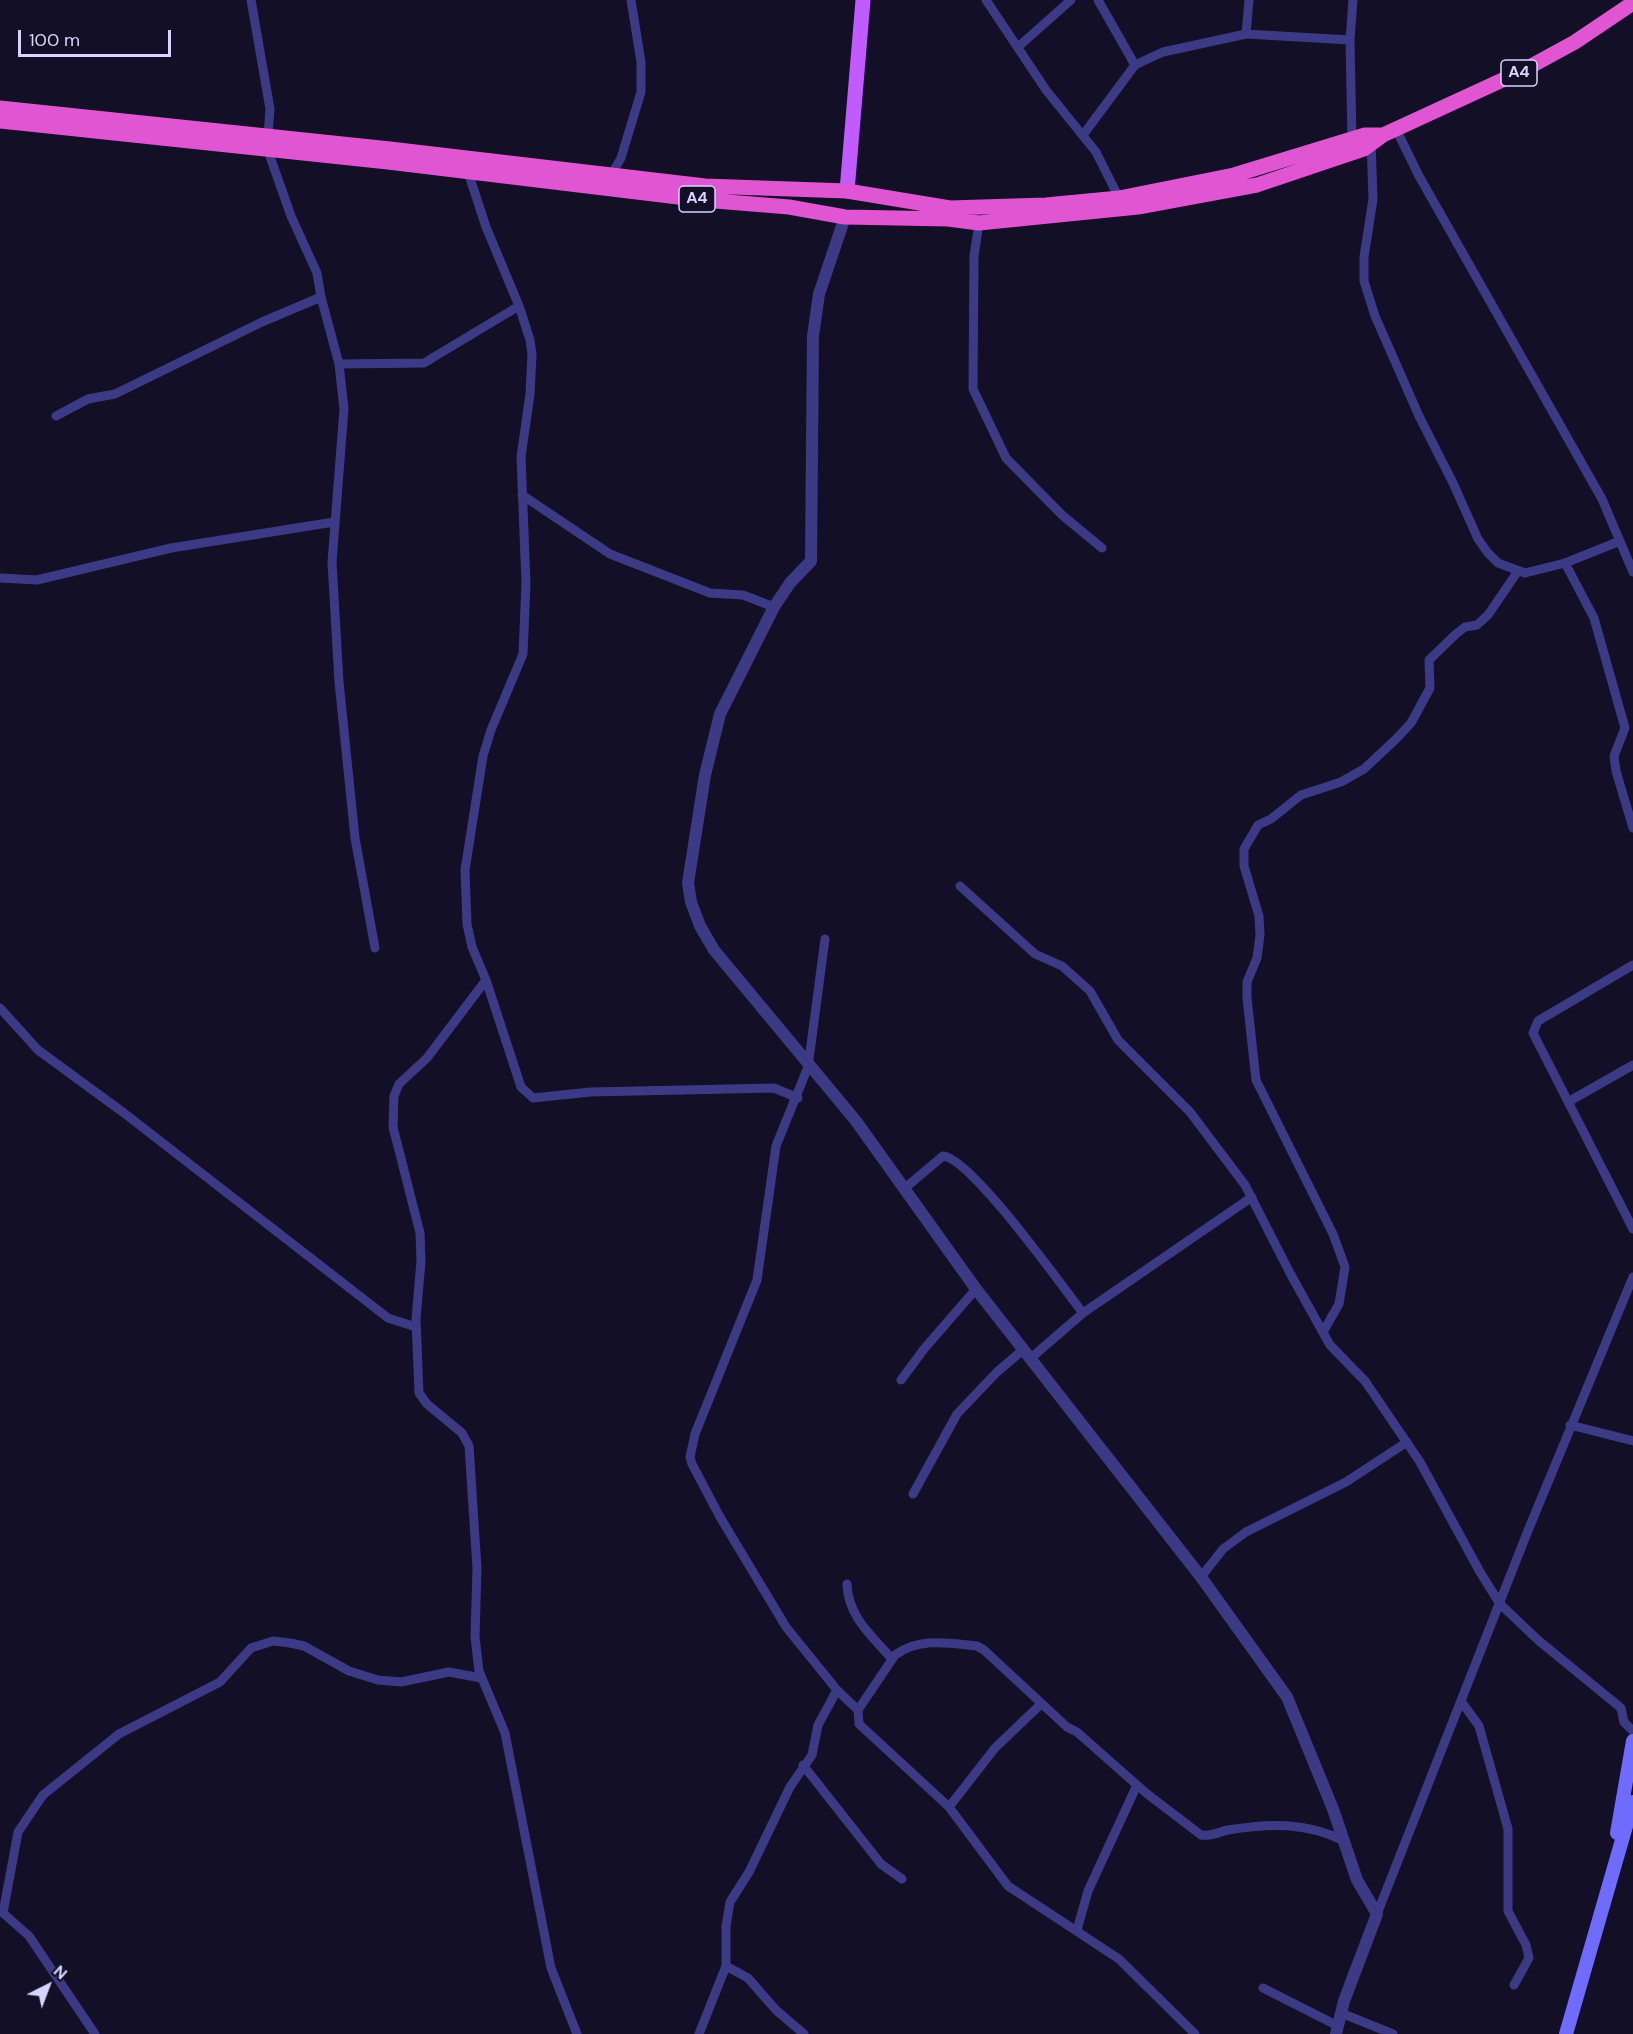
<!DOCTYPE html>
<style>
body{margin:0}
#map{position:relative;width:1633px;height:2034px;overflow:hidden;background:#130f26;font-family:"DM Sans",sans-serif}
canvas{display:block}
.north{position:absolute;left:18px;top:1956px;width:60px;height:60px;-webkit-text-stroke:4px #130f26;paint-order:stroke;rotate:42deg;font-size:16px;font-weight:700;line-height:24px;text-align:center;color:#d9d4ff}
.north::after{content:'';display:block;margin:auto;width:21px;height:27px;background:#d9d4ff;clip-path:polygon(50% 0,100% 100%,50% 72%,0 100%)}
.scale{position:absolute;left:18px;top:30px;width:153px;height:27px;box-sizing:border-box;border:3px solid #d9d4ff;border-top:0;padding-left:8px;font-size:18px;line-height:21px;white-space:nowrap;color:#d9d4ff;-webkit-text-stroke:4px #130f26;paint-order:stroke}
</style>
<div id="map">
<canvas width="1633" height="2034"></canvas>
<div class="north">N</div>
<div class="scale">100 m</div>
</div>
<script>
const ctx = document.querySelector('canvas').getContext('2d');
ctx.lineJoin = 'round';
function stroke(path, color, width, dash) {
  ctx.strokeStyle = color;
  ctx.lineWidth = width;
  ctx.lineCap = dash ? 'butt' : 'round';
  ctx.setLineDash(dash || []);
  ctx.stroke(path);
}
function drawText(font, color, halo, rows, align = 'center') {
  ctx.font = font + ' "DM Sans",sans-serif';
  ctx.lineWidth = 6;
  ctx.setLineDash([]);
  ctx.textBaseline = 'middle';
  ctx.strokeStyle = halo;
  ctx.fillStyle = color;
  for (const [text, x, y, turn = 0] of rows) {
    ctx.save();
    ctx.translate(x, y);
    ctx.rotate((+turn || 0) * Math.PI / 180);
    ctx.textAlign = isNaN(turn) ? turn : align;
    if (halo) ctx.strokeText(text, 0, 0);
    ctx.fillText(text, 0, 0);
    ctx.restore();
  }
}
const minor = new Path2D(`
 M986 0 1046 90 1096 152 1119 198
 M1098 0 1135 65
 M1246 34 1249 0
 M1350 40 1353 0
 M1018 47 1071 0
 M1396 129 1419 176 1602 499 1633 572
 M1083 135 1135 65 1163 52 1246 34 1350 40 1352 141
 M1371 140 1373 199 1364 257V281L1375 316 1419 416 1453 483 1478 539 1488 553 1498 563 1525 573 1565 563
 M468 172 486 227 519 306 530 340 532 354 530 394 521 457 526 583 523 654 491 730 483 756 465 870 467 924 472 947 486 980 427 1058 399 1084 394 1096 393 1127 420 1233 421 1261 416 1319 419 1393 427 1404 462 1433 469 1446 477 1568 475 1637 479 1671 505 1733 551 1968 577 2034
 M610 177 621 158 641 92V62L631 0
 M979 223 974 256 973 389 1006 458 1062 515 1102 548
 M321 297 339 364 344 409 332 562 339 682 355 838 375 948
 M339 364 424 363 519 306
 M56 416 88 399 115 394 262 322 321 297 317 273 291 216 267 148 270 109 251 0
 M522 495 610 554 710 593 743 595 774 607
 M1620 541 1565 563 1594 618 1625 728 1614 756 1616 771 1633 828
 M0 578 37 580 171 548 334 522
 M960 886 1035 954 1062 966 1090 991 1118 1040 1190 1112 1245 1185 1291 1275 1330 1345 1365 1381 1420 1462 1480 1572 1500 1604 1538 1640 1621 1708 1624 1722 1633 1731
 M825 939 808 1067 776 1146 757 1280 695 1434 690 1457 692 1464 720 1517 786 1627 837 1690 858 1710
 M1633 965 1538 1021 1533 1033 1633 1229
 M486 980 521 1087 533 1098 590 1092 774 1088 798 1098
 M0 1008 38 1050 124 1113 388 1318 416 1327
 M1568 1102 1633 1065
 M905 1188 943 1156C971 1158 1061 1285 1083 1313
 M1323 1332 1339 1304 1345 1267 1333 1234 1256 1080 1247 998V982L1257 958 1260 935 1259 916 1244 866V849L1258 825 1271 819 1301 795 1341 782 1364 769 1396 739 1411 723 1430 688 1429 660 1456 634 1465 627 1477 625 1488 615 1518 571
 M1031 1358 1083 1313 1252 1197
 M901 1380 924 1349 976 1289
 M1570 1425 1633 1441
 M913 1494 957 1414 997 1372 1024 1349
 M1201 1577 1223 1549 1246 1532 1346 1482 1407 1442
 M847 1584C848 1617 872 1636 892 1659
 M1461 1701 1479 1726 1508 1829V1911L1526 1945 1529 1958 1514 1985
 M803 1765 881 1864 902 1879
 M949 1807 995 1748 1041 1704
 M1377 1914 1527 1533 1633 1277
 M1077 1930 1088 1891 1137 1785
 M726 1966 748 1978 776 2010 804 2034
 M1263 1988 1338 2026
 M1341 2013 1393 2034
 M95 2034 29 1936 3 1913 18 1832 43 1795 119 1734 220 1682 251 1648 273 1641 290 1643 304 1646 349 1671 378 1680 401 1682 449 1672 481 1678
 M699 2034 726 1966V1926L730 1902 749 1872 790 1787 812 1755 818 1725 837 1690
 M1195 2034 1119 1959 1008 1886 949 1807 859 1724 858 1710 895 1655C920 1637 949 1643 977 1646L984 1650 1067 1727 1077 1732 1146 1793 1201 1835C1211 1837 1218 1832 1228 1830 1268 1823 1307 1822 1344 1841`);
const tertiary = new Path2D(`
 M845 217 819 294 813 336 811 561 790 583 774 607 720 714 705 775 688 883 691 902 700 926 714 950 856 1121 976 1289 1201 1577 1287 1697 1333 1809 1357 1880 1377 1914 1344 2001 1336 2034`);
const secondary = new Path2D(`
 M1617 1833 1633 1741
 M1566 2034 1633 1802`);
const primary = new Path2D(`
 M847 191 863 0`);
const trunk = new Path2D(`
 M0 108 390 149 705 186 847 191 950 208 1046 205 1119 198 1234 175 1365 135H1383
 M0 121 388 162 703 200 789 207 845 217 948 219 979 223 1138 207 1257 185 1364 149 1383 135 1522 71 1575 42 1633 3`);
const shields = [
 [1519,73,36],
 [697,199,36]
];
const shieldNames = [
 ["A4",1519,73],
 ["A4",697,199]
];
stroke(minor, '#3d3a85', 9);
stroke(tertiary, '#3d3a85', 12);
stroke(secondary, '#6f6bff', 14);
stroke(primary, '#c25bff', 15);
stroke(trunk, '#e055d1', 15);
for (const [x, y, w] of shields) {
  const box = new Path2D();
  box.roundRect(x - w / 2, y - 13, w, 26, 4.5);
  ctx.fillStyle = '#130f26';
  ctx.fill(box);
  stroke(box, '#d9d4ff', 1.5);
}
drawText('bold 16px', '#d9d4ff', null, shieldNames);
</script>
